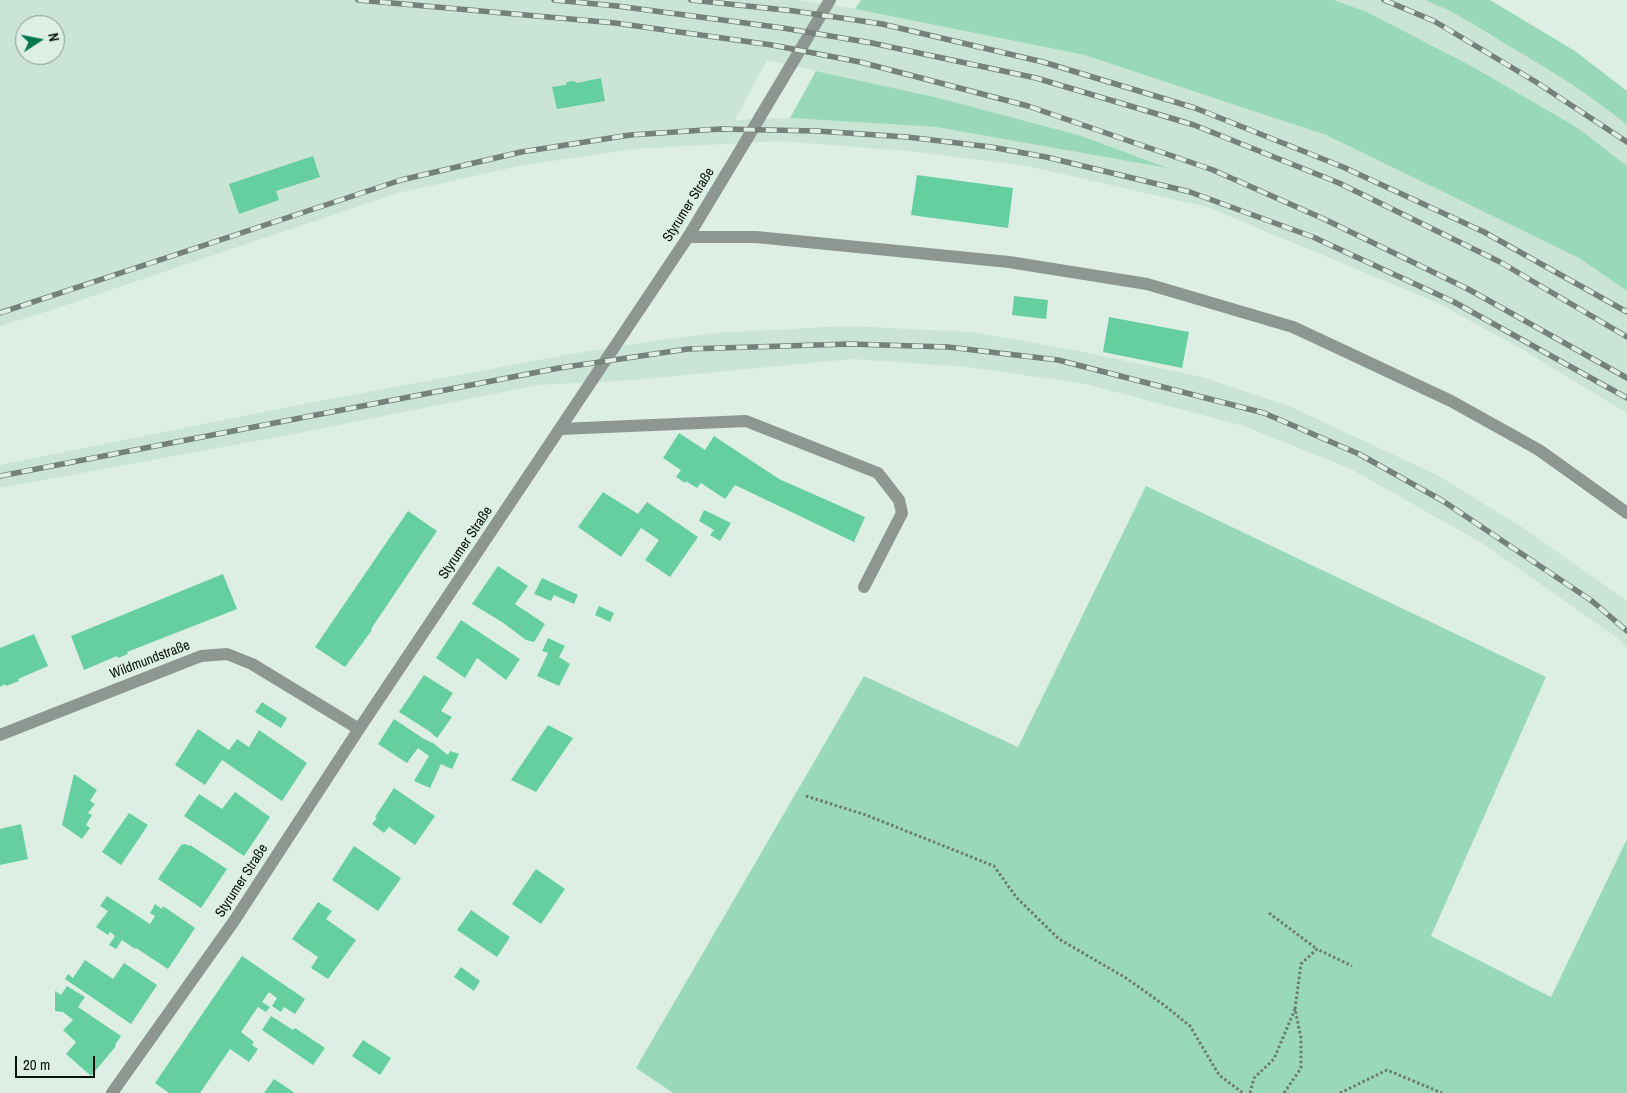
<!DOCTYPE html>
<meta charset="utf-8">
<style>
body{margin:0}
#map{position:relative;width:1627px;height:1093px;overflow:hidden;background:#ddefe5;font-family:"Archivo Narrow",sans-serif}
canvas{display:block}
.north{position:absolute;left:15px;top:15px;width:50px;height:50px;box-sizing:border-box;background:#ddefe5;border:1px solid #89968f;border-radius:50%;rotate:79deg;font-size:14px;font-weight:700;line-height:20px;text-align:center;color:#0a100d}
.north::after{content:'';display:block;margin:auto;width:18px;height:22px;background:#02744e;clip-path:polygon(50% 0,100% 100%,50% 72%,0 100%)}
.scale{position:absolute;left:15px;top:1056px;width:80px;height:22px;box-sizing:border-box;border:2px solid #0a100d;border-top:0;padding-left:6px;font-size:15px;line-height:18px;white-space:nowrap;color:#0a100d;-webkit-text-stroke:4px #ddefe5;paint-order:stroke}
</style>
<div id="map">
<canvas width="1627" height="1093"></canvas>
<div class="north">N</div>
<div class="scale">20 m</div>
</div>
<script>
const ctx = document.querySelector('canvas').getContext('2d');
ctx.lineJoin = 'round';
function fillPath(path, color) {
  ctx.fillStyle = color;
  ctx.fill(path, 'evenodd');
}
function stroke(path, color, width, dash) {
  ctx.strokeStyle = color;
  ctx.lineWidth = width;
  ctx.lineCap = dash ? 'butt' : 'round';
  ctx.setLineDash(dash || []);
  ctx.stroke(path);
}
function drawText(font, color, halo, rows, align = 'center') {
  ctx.font = font + ' "Archivo Narrow",sans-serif';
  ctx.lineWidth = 4;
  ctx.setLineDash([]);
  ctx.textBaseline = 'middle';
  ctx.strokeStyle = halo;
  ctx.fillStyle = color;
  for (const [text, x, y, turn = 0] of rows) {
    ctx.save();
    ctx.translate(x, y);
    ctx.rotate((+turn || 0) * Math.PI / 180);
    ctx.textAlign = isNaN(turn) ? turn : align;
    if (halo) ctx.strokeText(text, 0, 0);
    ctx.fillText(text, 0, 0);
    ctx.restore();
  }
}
const built = new Path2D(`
 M0 0H797L855 9 1084 55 1326 135 1579 258 1627 291V413L1525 351 1438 303 1207 207 1027 166 907 151 780 141 633 149 519 166 398 193 42 313 0 326ZM25 25H55V55H25ZM767 60 939 98 1082 136 1164 166 936 127 790 118 735 120Z
 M1334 0H1425L1451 11 1529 57 1604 106 1627 125V166L1578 128 1475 68 1367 12Z
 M847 326 972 332 1074 350 1202 377 1289 406 1437 475 1522 527 1627 601V648L1616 637 1482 543 1349 468 1244 426 1085 384 967 367 852 359 633 380 538 385 299 433 0 488V465L298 405 571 354 641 343 713 333Z`);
const green = new Path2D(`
 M861 0H1334L1367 12 1475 68 1578 128 1627 166V291L1579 258 1326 135 1084 55 855 9Z
 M1425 0H1490L1575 51 1627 91V125C1591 95 1550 70 1509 46 1482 29 1455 12 1425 0Z
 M816 71 939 98 1082 136 1168 168 936 127 790 118Z
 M1146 486 1546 677 1431 936 1551 997 1627 839V1093H673L636 1068 864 676 1018 747Z`);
const building = new Path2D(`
 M601 78 605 101 557 109 552 87 566 85 567 82 574 81 577 83Z
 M313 156 320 177 276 191 279 200 239 214 229 184Z
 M917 175 1013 188 1008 228 911 215Z
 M1014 296 1048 300 1046 319 1012 315Z
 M1109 317 1189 332 1182 368 1103 352Z
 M679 433 705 450 714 436 779 479 865 517 854 542 735 485 725 499 701 483 697 488 686 481 685 483 676 477 681 470 663 458Z
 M603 492 638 514 647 502 698 537 670 577 645 560 659 540 641 528 621 557 578 527Z
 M704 510 731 523 720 541 710 535 714 530 699 521Z
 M408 511 437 531 371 629 372 630 345 667 315 647Z
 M498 566 528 586 515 604 545 624 534 642 526 640 502 622 472 604Z
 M223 574 237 609 127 652 128 654 118 658 117 656 84 670 71 636Z
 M542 578 578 595 574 604 554 595 551 601 534 594Z
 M599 606 614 613 610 622 595 615Z
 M461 620 520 659 506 680 477 658 465 678 436 658Z
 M34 634 48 666 18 679 19 681 6 686 5 684 0 687V648Z
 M548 638 565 646 559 657 570 664 559 686 537 676 548 653 542 651Z
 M424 675 453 693 441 711 452 717 437 738 429 731 399 712Z
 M262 702 287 718 281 728 255 712Z
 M394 719 424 739 433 743 448 755 450 751 459 754 452 769 441 764 430 788 414 781 429 756 418 748 407 763 378 744Z
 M548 725 573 738 536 792 511 780Z
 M198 729 229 750 237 739 249 747 259 730 307 763 282 801 222 760 205 785 175 765Z
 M74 774 97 790 90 801 95 804 88 813 92 815 86 825 90 828 82 839 62 825Z
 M394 788 435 816 415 845 389 827 384 833 372 824 377 818 375 817Z
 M235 792 270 817 244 856 184 816 199 794 222 809Z
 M129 813 148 825 121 865 102 852Z
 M21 824 28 859 0 865V829Z
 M185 844 189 846 190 845 227 869 201 908 158 879 181 845Z
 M354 846 401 878 378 911 332 880Z
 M536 869 565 889 541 924 512 904Z
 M107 896 150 924 155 916 150 913 155 904 162 909 163 906 195 928 168 969 136 948 135 949 122 940 116 949 109 945 115 936 110 932 108 935 96 927 108 911 100 906Z
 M318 902 332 911 326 919 356 940 328 979 311 968 318 957 292 939Z
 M471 910 510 937 497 957 457 930Z
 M242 956 305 999 295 1014 284 1007 281 1012 272 1006 277 998 269 992 262 1002 270 1007 266 1012 258 1007 241 1032 254 1042 252 1045 258 1049 249 1062 230 1049 200 1093H169L155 1083Z
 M85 960 113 979 124 963 157 985 131 1024 65 979 68 974 73 978Z
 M461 967 480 981 474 991 454 977Z
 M67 986 85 997 78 1007 121 1036 115 1045 116 1046 91 1076 66 1054 76 1042 63 1030 73 1020 63 1012 55 1011V991L61 995Z
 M271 1016 293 1030 295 1028 325 1048 313 1065 262 1030Z
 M363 1040 391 1058 380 1075 352 1056Z
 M274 1079 292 1091 294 1093H264Z`);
const path = new Path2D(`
 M806 796 866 815 994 866 1016 897 1059 939 1126 978 1164 1005 1190 1026 1219 1075 1243 1093
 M1269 913 1317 949
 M1250 1093 1254 1078 1274 1059 1295 1009
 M1284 1093 1301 1068V1038L1295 1009 1301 964 1317 949 1352 966
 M1340 1093 1387 1070 1442 1093`);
const service = new Path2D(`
 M688 237H756L1009 262 1147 284 1293 327 1451 401 1539 450 1627 513
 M560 429 746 421 878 473 899 500 902 513 864 587`);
const minor = new Path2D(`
 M747 139 760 117
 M0 735 201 656 227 654 252 664 359 729`);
const tertiary = new Path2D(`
 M760 117 830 0
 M112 1093 234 921 359 729 688 237 747 139`);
const rail = new Path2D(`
 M358 0 615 23 772 45 860 62 1028 106 1213 170 1324 219 1468 289 1627 378
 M554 0 617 6 783 28 872 43 1036 78 1194 125 1339 183 1500 262 1627 337
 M691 0 794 11 882 24 1043 62 1195 108 1343 167 1484 232 1627 312
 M1384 0 1434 21 1536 82 1627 142
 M0 313 401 180 521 152 630 135 720 129 817 131 907 137 991 147 1046 157 1190 192 1313 237 1454 302 1627 398
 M0 476 559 368 688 349 849 344 948 347 1058 360 1264 413 1359 454 1443 501 1592 601 1627 631`);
const streetNames = [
 ["Styrumer Straße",689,205,-58],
 ["Styrumer Straße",466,543,-56],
 ["Wildmundstraße",150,660,-21],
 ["Styrumer Straße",242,881,-57]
];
fillPath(built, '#cae4d6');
fillPath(green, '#99d9b9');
fillPath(building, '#65cf9f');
stroke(path, '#6e7973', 3, [2.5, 2.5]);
stroke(service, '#8e9692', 12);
stroke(minor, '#8e9692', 12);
stroke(tertiary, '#8e9692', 12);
stroke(rail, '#75817a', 5.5);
stroke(rail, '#ddefe5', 4, [11]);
drawText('14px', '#0a100d', '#ddefe5', streetNames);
</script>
